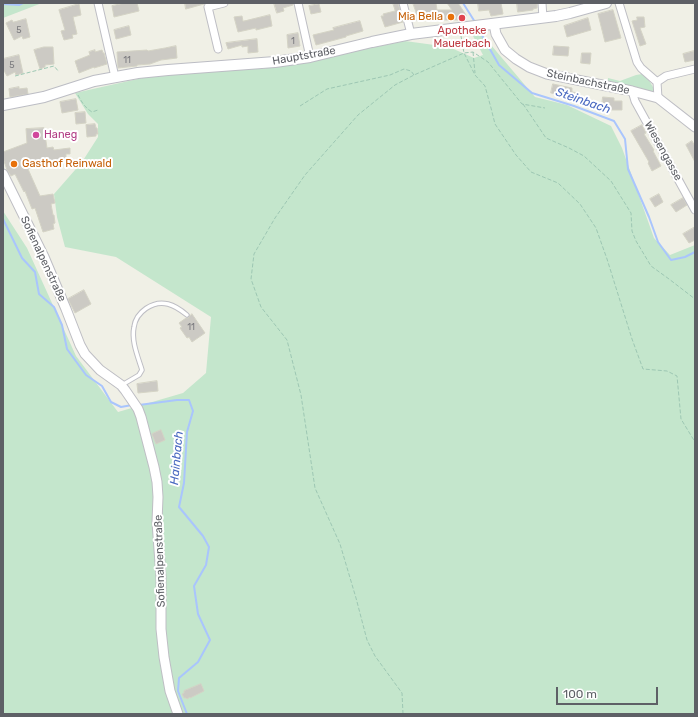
<!DOCTYPE html>
<meta charset="utf-8">
<style>
body{margin:0}
#map{position:relative;width:698px;height:717px;overflow:hidden;background:#f0f0e6;font-family:Rubik,sans-serif}
canvas{display:block}
.frame{position:absolute;inset:0;border:4px solid #5e6066;pointer-events:none}
.scale{position:absolute;left:556px;top:687px;width:102px;height:18px;box-sizing:border-box;border:2px solid #5e6066;border-top:0;padding-left:5px;font-size:12px;line-height:14px;white-space:nowrap;color:#5e6066;-webkit-text-stroke:3px #fff;paint-order:stroke}
</style>
<div id="map">
<canvas width="698" height="717"></canvas>
<div class="frame"></div>
<div class="scale">100 m</div>
</div>
<script>
const ctx = document.querySelector('canvas').getContext('2d');
ctx.lineJoin = 'round';
function fillPath(path, color) {
  ctx.fillStyle = color;
  ctx.fill(path, 'evenodd');
}
function stroke(path, color, width, dash) {
  ctx.strokeStyle = color;
  ctx.lineWidth = width;
  ctx.lineCap = dash ? 'butt' : 'round';
  ctx.setLineDash(dash || []);
  ctx.stroke(path);
}
function drawText(font, color, halo, rows, align = 'center') {
  ctx.font = font + ' Rubik,sans-serif';
  ctx.lineWidth = 4;
  ctx.setLineDash([]);
  ctx.textBaseline = 'middle';
  ctx.strokeStyle = halo;
  ctx.fillStyle = color;
  for (const [text, x, y, turn = 0] of rows) {
    ctx.save();
    ctx.translate(x, y);
    ctx.rotate((+turn || 0) * Math.PI / 180);
    ctx.textAlign = isNaN(turn) ? turn : align;
    if (halo) ctx.strokeText(text, 0, 0);
    ctx.fillText(text, 0, 0);
    ctx.restore();
  }
}
const green = new Path2D(`
 M3 3H42L3 18Z
 M480 32 535 97 567 105 611 126 622 148 654 238 670 255 695 245V714H3V211L27 248 76 356 118 412 183 393 206 373 211 317 116 257 65 247 57 217 54 194 82 162 98 137V124L88 114 75 93 151 76 252 68 261 69 312 60 405 41 449 47 474 58 483 55 472 34Z
 M642 74C648 78 651 83 654 89L653 92 608 81V78L620 81 636 75Z`);
const stream = new Path2D(`
 M463 3 475 22
 M3 4 19 5 23 3
 M479 30 499 65 532 93 574 106 614 121 625 139 628 169 649 217 658 242 671 260 685 257 695 252
 M3 219 22 258 35 272 39 294 54 307 62 325 67 349 86 375 102 386 111 402 121 407 132 405
 M139 405 177 400H189L193 411 187 432 184 483 179 507 203 536 209 547 206 565 194 586 198 614 210 640 198 662 179 678 178 691 187 714`);
const building = new Path2D(`
 M125 3H137L139 11 114 17 112 6Z
 M185 3H204V4L186 9Z
 M274 3H293V5L283 8 284 11 277 13Z
 M393 3H398L403 22 385 27 381 16H384L383 14 395 11Z
 M413 3H436L437 10H452L447 3H458L466 15V20H419L413 21 411 14 416 13Z
 M478 3H501L503 14 491 16 489 10 479 11Z
 M517 3H537V8L533 9V10L518 12Z
 M79 4 81 15 73 17 77 34 72 35 73 38 64 40 61 31 65 30 59 10Z
 M319 4 321 12 311 14 309 6Z
 M613 10 621 38 605 42 598 14Z
 M270 15 272 26 256 30V28L238 32 234 17 242 16 243 21Z
 M637 17H644L645 27 640 28 646 44 640 46 632 21 637 20Z
 M588 18 591 30 567 37 564 26Z
 M26 19 30 37 23 39 22 36 14 40 6 23 12 20 13 22Z
 M360 21 363 31 346 36V37L316 45 313 35 334 30 333 28Z
 M129 26 131 35 116 39 114 30Z
 M298 33 300 46 288 48 287 35Z
 M257 39 258 52 248 53V46L242 47V45L228 49 226 43Z
 M176 46 177 58 161 60 150 64 137 65V66L118 68 117 52 147 50 148 51 165 48Z
 M554 46 569 47 568 56 553 55Z
 M44 47H53L54 64 45 65V67L40 69 34 50Z
 M95 50V52L102 50 103 53H104L107 64 94 68V67L79 73 75 61 90 55 89 52Z
 M694 51 695 60 685 62 683 54Z
 M582 53H591L590 64 581 63Z
 M19 55 23 73 16 75 15 72 7 76 3 69V59Z
 M553 84 572 88V92L579 93 577 102 571 101V97L551 93Z
 M19 87V89L27 88 28 94 10 97 9 89Z
 M603 97 614 98V101H622V110H609V107L602 106Z
 M76 99 78 110 62 113 60 102Z
 M85 112 86 123 76 124 75 113Z
 M95 124 96 128H97L98 134H96V136L87 137 86 125Z
 M642 125 646 133 644 134 654 150 653 151 661 166 652 171 648 163 649 162 631 131Z
 M44 128 47 148 53 147 54 150 70 148V154H66V160L50 162 51 166 43 168 37 166 28 169 40 196 53 194 55 203 51 204 53 215H54L55 223 53 224 54 229 43 232 35 208 32 209 25 191 24 192 15 174 11 176 7 170 3 158V152L27 143 26 129Z
 M692 141 695 146V162L686 145Z
 M659 194 663 202 655 207 650 199Z
 M683 198 687 205 676 212 671 205Z
 M695 227V240L689 243 683 234Z
 M84 290 91 304 75 313 68 299Z
 M192 314 205 333 192 342 189 337 187 338 180 328 182 327 179 323 186 318H188Z
 M157 381 158 391 138 393 137 384Z
 M161 430 165 440 156 444 152 434Z
 M201 684 204 691 190 698V697L187 699 186 698H184L182 694 184 693V691Z`);
const path = new Path2D(`
 M461 36 464 53 475 75 485 86 491 108 495 124 516 155 531 172 558 183 580 204 596 228 607 259 632 339 643 369 667 371 677 376 681 419 695 442
 M473 52 475 73
 M15 76 54 66 59 72
 M78 95C81 101 85 108 92 112L98 110
 M523 104 546 138 569 148 584 156 611 181 631 213 632 231 636 241 651 266 669 279 695 299
 M300 106 327 89 390 75 404 69 411 71 414 75
 M403 714 402 693 375 656 367 640 356 598 340 544 315 488 301 395 287 340 261 307 251 279 254 254 275 218 305 175 358 115 395 85 414 75 464 53 473 52 488 62 522 104 545 108`);
const service = new Path2D(`
 M122 385 139 375 142 370C138 357 131 341 134 327 136 312 153 300 168 304 176 306 181 310 187 315`);
const minor = new Path2D(`
 M98 3 115 77
 M298 3 310 57
 M403 3 411 34
 M542 3 543 18
 M619 3 637 62 641 68 657 82
 M218 49 208 7 224 3
 M657 82 666 76 695 69
 M657 82 658 98
 M632 91 635 101 695 210`);
const tertiary = new Path2D(`
 M494 24 496 34 505 50 516 59 529 67 547 74 632 91 658 98 695 127
 M3 174 44 257 66 309 80 345 85 354 100 370 121 385 125 390 138 409 141 417 154 467 157 482 158 497 157 522 161 577V629L164 657 170 691 178 714`);
const secondary = new Path2D(`
 M3 105 44 97 94 81 138 73 168 70 275 62 310 57 372 42 411 34 556 16 570 13 606 3`);
const markers = [
 [451,17,4,"#e8710a"],
 [462,18,4,"#e0444e"],
 [36,135,4,"#d1479c"],
 [14,164,4,"#e8710a"]
];
const numberNames = [
 ["5",19,30],
 ["1",293,41],
 ["11",127,60],
 ["5",12,65],
 ["11",191,327]
];
const foodNames = [
 ["Mia Bella",443,17],
 ["Gasthof Reinwald",22,164,"left"]
];
const healthNames = [
 ["Apotheke",462,31],
 ["Mauerbach",462,44]
];
const streetNames = [
 ["Hauptstraße",304,56,-10],
 ["Steinbachstraße",588,82,12],
 ["Wiesengasse",663,151,61],
 ["Sofienalpenstraße",43,259,65],
 ["Sofienalpenstraße",160,561,-92]
];
const hotelNames = [
 ["Haneg",44,135]
];
const waterNames = [
 ["Steinbach",583,101,19],
 ["Hainbach",177,458,-85]
];
fillPath(green, '#c4e6cc');
stroke(stream, '#a9c5fd', 2);
fillPath(building, '#cccac4');
stroke(building, '#d4d3c5', 1);
stroke(service, '#bebec4', 5.5);
stroke(minor, '#bebec4', 9);
stroke(tertiary, '#bebec4', 11);
stroke(secondary, '#bcbdc4', 12);
stroke(path, '#9dc7b3', 1, [4, 2]);
stroke(service, '#fff', 3.5);
stroke(minor, '#fff', 7);
stroke(tertiary, '#fff', 9);
stroke(secondary, '#fff', 10);
for (const [x, y, r, color] of markers) {
  const dot = new Path2D();
  dot.arc(x, y, r, 0, 2 * Math.PI);
  ctx.fillStyle = color;
  ctx.fill(dot);
  stroke(dot, '#fff', 1.5);
}
drawText('9px', '#7a7a7e', null, numberNames);
drawText('11px', '#c56008', '#fff', foodNames, 'right');
drawText('11px', '#be3a42', '#fff', healthNames);
drawText('11px', '#5e6066', '#fff', streetNames);
drawText('11px', '#b23c85', '#fff', hotelNames, 'left');
drawText('italic 12px', '#4b6ac1', '#fff', waterNames);
</script>
